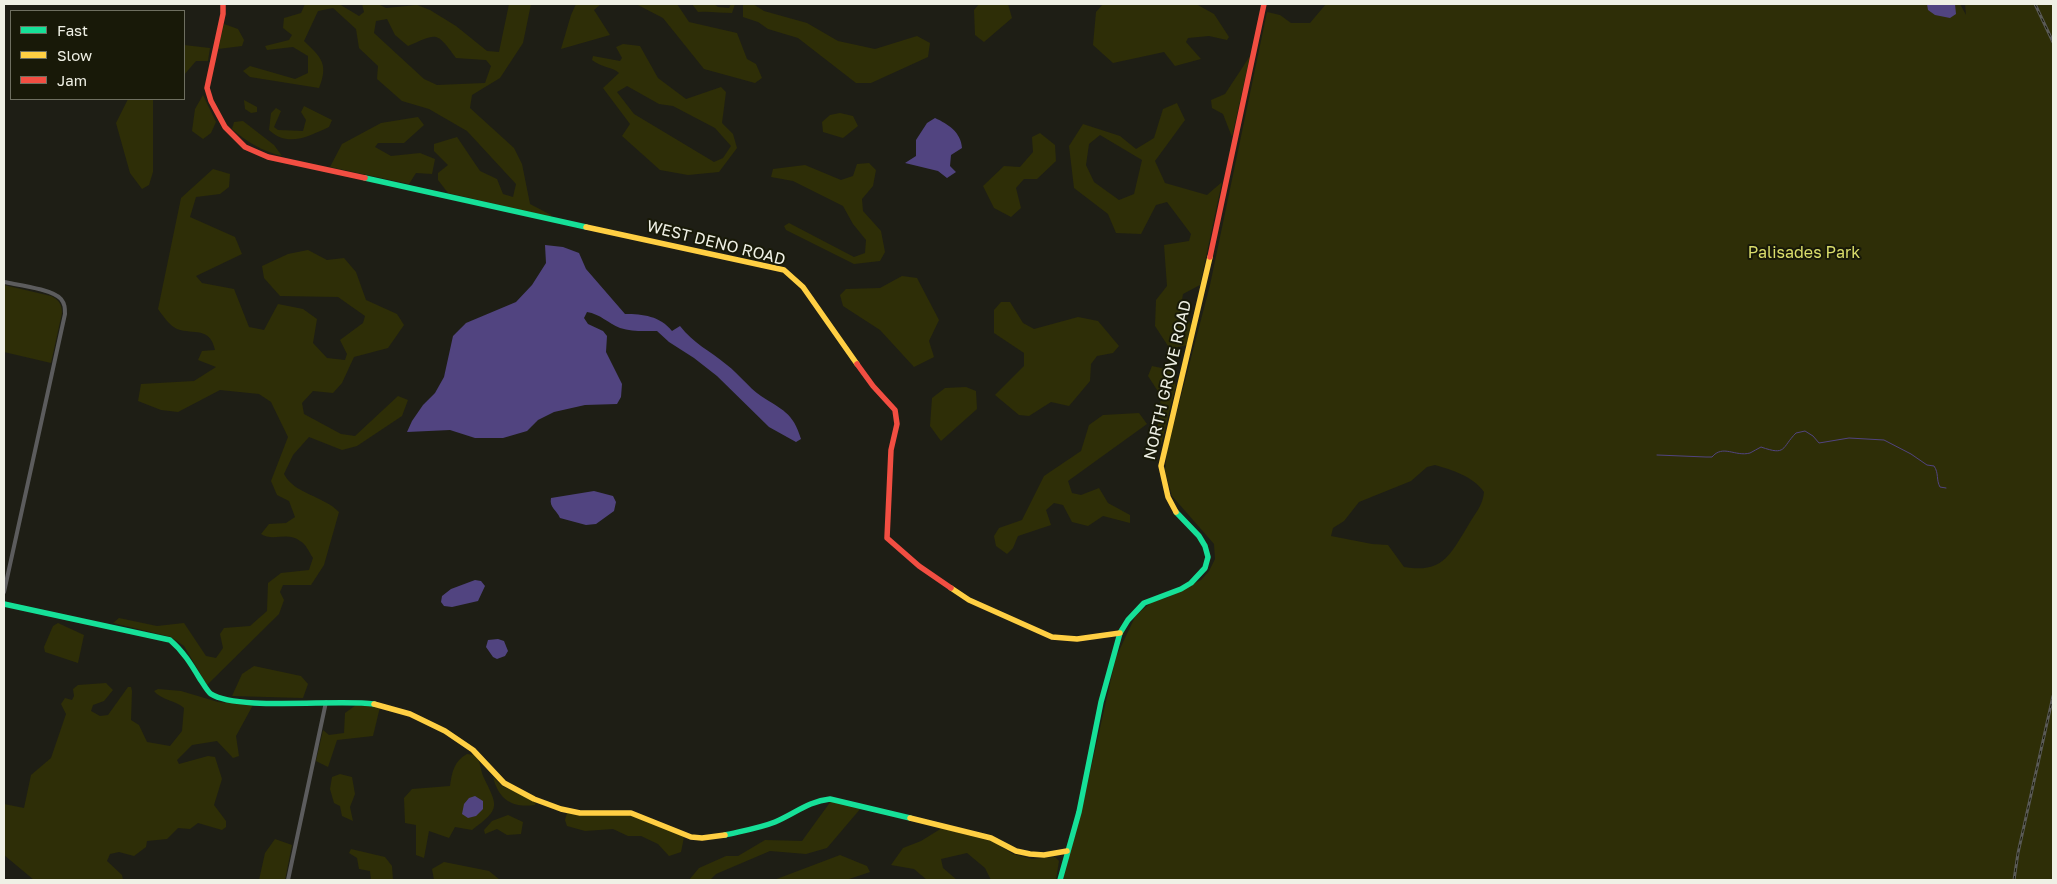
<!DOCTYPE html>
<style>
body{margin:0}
#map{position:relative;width:2057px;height:884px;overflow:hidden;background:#1e1e15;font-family:"Golos Text",sans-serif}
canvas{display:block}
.frame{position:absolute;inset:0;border:5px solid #eff0e5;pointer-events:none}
.legend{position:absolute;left:10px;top:10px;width:175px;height:90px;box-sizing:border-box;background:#181908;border:1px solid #6e6f60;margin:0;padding:6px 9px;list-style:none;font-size:15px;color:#eff0e5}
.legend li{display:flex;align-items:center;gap:10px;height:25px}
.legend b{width:25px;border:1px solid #6e6f60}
</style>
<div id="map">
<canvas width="2057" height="884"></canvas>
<div class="frame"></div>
<ul class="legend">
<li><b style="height:6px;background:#16e098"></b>Fast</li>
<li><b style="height:6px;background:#ffcf43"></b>Slow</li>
<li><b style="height:6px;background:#f24e42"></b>Jam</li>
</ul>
</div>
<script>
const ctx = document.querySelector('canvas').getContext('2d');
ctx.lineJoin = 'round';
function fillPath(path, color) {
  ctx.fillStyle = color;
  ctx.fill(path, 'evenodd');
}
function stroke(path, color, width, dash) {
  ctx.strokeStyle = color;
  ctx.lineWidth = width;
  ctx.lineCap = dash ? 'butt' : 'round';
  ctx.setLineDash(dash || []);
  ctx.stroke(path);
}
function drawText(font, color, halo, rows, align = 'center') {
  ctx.font = font + ' "Golos Text",sans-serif';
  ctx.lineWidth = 4;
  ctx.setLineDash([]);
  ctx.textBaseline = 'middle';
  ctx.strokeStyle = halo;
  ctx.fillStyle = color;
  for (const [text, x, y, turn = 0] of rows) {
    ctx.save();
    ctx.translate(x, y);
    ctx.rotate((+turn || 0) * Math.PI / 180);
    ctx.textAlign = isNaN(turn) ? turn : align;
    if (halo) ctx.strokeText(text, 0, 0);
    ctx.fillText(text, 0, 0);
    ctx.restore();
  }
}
const green = new Path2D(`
 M305 4H339L359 16 364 12 362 4H378L386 8 417 5 430 10 456 26 487 51 499 52 509 4H531L523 43 500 78 472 95 470 108 514 148 522 164 530 204 551 215V217L448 193 438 180V173L448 165 434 151V144L457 137 480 171 497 179 503 194 513 197 516 184 467 131 429 109 402 101 377 79 378 66 359 48 356 29 333 8 318 11 304 41C321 57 329 64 319 88L250 77 243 71 250 66 295 79 308 73V56L293 47 267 50 265 46 289 40 292 35 283 28 284 18 301 13ZM387 19 395 35 408 46C438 33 436 31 456 58L486 60 491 66 485 83 437 85 424 79 374 33 376 21Z
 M576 4H601L594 10 610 35 561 49 571 15Z
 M636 4H677L689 22 737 33 747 59 756 64 762 78 755 83 704 69 663 18Z
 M692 4H714L718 7 729 8 731 4H735L732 13C720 13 710 11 698 12Z
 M743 4H753L764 11 807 23 838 41 875 49 917 36 930 43 928 57 871 83H856L798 38 768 29 758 22 743 17Z
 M979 4H1008L1012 18 984 42 975 35 974 10Z
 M1103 4H1196L1214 14 1229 37 1227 40 1209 36 1188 38 1186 42 1201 59 1175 66 1164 52 1113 63 1093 45 1096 12Z
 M1326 4H1960L1966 15 1965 4H2053V880H1063L1084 799 1116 657 1135 617 1141 611 1152 602 1166 598 1201 580 1209 571 1215 559 1214 544 1172 496 1165 471 1167 450 1210 285 1267 12 1280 15 1291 23H1310ZM1435 465C1452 470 1473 476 1484 492 1483 505 1476 512 1469 524 1451 553 1444 574 1404 567L1388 545 1372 544 1331 536 1333 528 1344 521 1359 502 1411 481 1427 467Z
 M224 24 238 29 244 40 242 46 218 49Z
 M623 44 640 46 658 78 686 99 721 87 726 92 722 123 733 134 737 148 719 172 688 175 660 170 622 136 630 124 603 88 619 73C613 67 602 68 592 60L593 56 620 61 622 58 616 47ZM627 86 659 104 673 106 715 128 731 146 723 158 714 162 634 114 617 92Z
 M184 45 210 48 208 61H196L184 75Z
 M1250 56 1232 137 1223 114 1212 108 1211 100 1225 94Z
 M203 95 216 122 211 133 203 139 192 131 195 109Z
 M128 99H153V172L149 185 142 189 130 173 116 123Z
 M244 100 257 107V112L251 113 245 109Z
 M1177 103 1185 120 1155 161 1165 183 1207 195 1222 182 1200 285 1183 294 1181 306 1191 325 1187 345 1170 349 1155 326 1156 300 1167 286 1164 245 1189 241 1191 234 1167 202 1156 205 1141 234 1116 233 1108 214 1074 188 1069 146 1083 124 1120 136 1136 149 1154 138 1163 109ZM1100 135 1142 160 1134 194 1119 200 1094 182 1086 165 1089 144Z
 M304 106 332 120 329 127C309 136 288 148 269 130L271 113 276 108 281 111 274 127 278 130 303 131 306 120 301 112Z
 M840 113 853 116 858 126 843 138 823 132 822 122 830 115Z
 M418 117 424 125 404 143H378L375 147 391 156 420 153 435 159 432 174 416 173 409 184 330 167 342 144 381 123Z
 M243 121 274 145 282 156C262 151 247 142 232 129L234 122Z
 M1040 133 1055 145 1056 161 1037 179H1024L1016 188 1021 208 1011 217 994 208 983 186 1004 166 1020 167 1033 152 1032 137Z
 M869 163 876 170 873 186 862 199 863 211 881 231 885 252 880 261 854 264 786 230 784 226 789 223 854 257 865 253 866 240 853 224 843 206 793 181 771 177 773 169 805 165 841 180 853 176 857 164Z
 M213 169 230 174 229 187 220 194 196 197 190 217 235 237 242 254 196 276 202 283 234 289 249 327 264 330 278 304 303 309 317 319 313 343 327 358 345 360 347 354 340 340 363 323 365 316 338 297 280 296 264 278 262 266 288 254 308 250 327 260 344 258 356 272 366 300 397 314 404 325 388 348 354 357 342 383 333 393 313 391 302 403 304 414 341 434 355 436 398 396 408 400 402 416 357 446 342 450 309 437 293 455 284 474C294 494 324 496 339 512L324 565 311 585H283L280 592 284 600 279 614 207 685 184 646 171 637 113 623 119 618 157 626 184 623 206 656 216 658 223 648 220 634 224 628 250 626 267 611 268 583 281 573 309 570 313 558C309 552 306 544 300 541 288 531 273 542 261 534L269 524 286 523 295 517 289 501 277 495 271 481 288 437 271 402 259 394 220 390 178 412 161 410 138 401 141 384 194 381 216 367 198 360 202 351 215 350C210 326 194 335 177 329 169 325 163 316 158 309L181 198Z
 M902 276 917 278 939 320 929 341 934 357 914 367 880 330 843 306 840 295 846 289 880 288Z
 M4 285 51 296C59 300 62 304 62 313L51 363 4 352Z
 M1001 302H1010L1023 323 1034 329 1078 317 1098 321 1119 346 1113 353 1097 356 1091 364 1090 381 1069 406 1051 402 1029 416 1019 415 995 395 1024 366V353L994 333V310Z
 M1152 366 1171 370 1176 386 1161 445 1156 440 1161 396 1148 376Z
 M966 387 976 391 977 409 941 441 930 426 932 398 945 388Z
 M1139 413 1147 424 1068 481 1072 493 1081 495 1099 488 1108 503 1130 515V523L1103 516 1088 526 1072 522 1063 505 1054 503 1046 510 1051 525 1018 536 1013 548 1007 554 996 546 994 536 999 528 1022 520 1044 476 1081 451 1089 425 1103 415Z
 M58 623 84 635 78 663 45 652 44 647 53 626Z
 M254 666 301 676 308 684 303 698 232 696 242 674Z
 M106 683 113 690 104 701 93 705 91 711 100 716 108 715 128 687H131L132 691 131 720 139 725 147 742 170 746 182 731 184 708C175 700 161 700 154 691L158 689 181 691 218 702 253 705 236 736 239 756 233 758 217 741 192 745 177 760 179 764 208 756 215 757 222 779 214 805 226 821V827L222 830 198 823 190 829 178 828 167 839 147 841 146 847 134 856 119 852 110 854 107 861 122 875 123 880H34L4 855V804L24 808 31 775 51 758 66 714 61 704 65 698 72 700 74 696 73 689 78 685Z
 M356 705 380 707 373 736 337 740 328 767 316 761 323 730 329 735 344 733 345 713Z
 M467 754 475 755C481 762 480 768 483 776 498 807 501 808 472 830L455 827 449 838 429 831 424 858 416 855V825L405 823 404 798 412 789 450 786C452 772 454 761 467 754Z
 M340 774 352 777 355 794 350 807 353 821 342 816 340 806 334 803 330 789 332 777Z
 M493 777 502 786 536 801 535 805C512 808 499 800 493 777Z
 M831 801 861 808 827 848 806 854 770 851 716 874 710 880H689L699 868 726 856H738L765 840 802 841Z
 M567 813C588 817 609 812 629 815 648 818 666 829 684 837L681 852 669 856 658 844 641 836H628L613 829 585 831 567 826 565 820Z
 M508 815 523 822 521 834 507 835 497 829 485 834 484 830 492 821Z
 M942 828 994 842 1013 854 1032 859 1055 857 1059 861 1056 880H991L985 868 967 853 941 859 943 868 957 880H927L914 869 891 865 903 848 921 841Z
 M275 839 292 845 285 880H259L265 853Z
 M351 849 385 857 392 866 393 880H371L370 871 359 869 357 858 349 853Z
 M840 855 867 866 870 872 846 880H774Z
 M444 862 489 871 500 880H434L432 869Z`);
const water = new Path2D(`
 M1927 4H1955L1956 14 1950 18 1935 15 1928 10Z
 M935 118C948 124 961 132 962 148L951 155 950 166 956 172 947 178 938 171 905 163 916 156V140L927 123Z
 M545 245 563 247 579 253 586 269 625 314C643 314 660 316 672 331L680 326C694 344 709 350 727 365 739 374 748 387 761 396 782 410 793 412 801 439L796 442 769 427 717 376 694 358 669 342 657 331C644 331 632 332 620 328 608 323 600 314 587 312L584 318 588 324 603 331 607 336 606 352 622 384 621 397 617 404 585 405 554 412 538 420 527 431 503 438H475L450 430 407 432 412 421 423 405 435 393 444 377 453 336 466 323 516 302 532 285 546 263Z
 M594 491 613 496 616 502 614 511 596 524 586 525 560 518C557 510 549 508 551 498Z
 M475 580 481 581 485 586 478 601 452 607 444 606 441 602 442 596 451 589Z
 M498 639 504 641 508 651 505 656 497 659 493 657 486 647 488 640Z
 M475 796 483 801V809L476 816 468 818 462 814 464 804 469 798Z`);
const stream = new Path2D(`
 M1657 455 1706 457H1712C1723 444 1735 457 1750 453 1754 451 1757 449 1761 447 1787 456 1781 448 1796 433L1805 431 1813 436 1819 443 1849 438 1884 440 1911 454 1927 465 1934 466C1939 473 1936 480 1940 487L1946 488`);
const street = new Path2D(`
 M4 282C18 285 52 289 61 299 65 304 65 308 65 314L4 592
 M288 880 326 702`);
const fast = new Path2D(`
 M365 178 586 227
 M4 604 170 640C183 651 191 664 200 679 203 683 207 691 211 694 237 711 338 699 374 704
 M725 835C742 831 760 828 775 822 794 814 809 801 830 799L910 818
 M1060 880 1079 812 1101 702 1120 633 1128 620 1144 603 1181 589 1191 583 1205 568 1208 557 1205 546 1199 536 1176 512`);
const slow = new Path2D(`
 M586 227 784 270 803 287 857 364
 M1176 512 1168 497 1161 466 1210 257
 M951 588 969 600 1052 637 1077 639 1120 633
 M374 704 410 714 445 731 473 750 504 783 534 799 561 809 580 813H631L691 837 702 838 725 835
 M910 818 991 838 1016 851 1030 854 1044 855 1067 851`);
const jam = new Path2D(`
 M223 4V14L207 88 211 101 225 127 245 147 268 157 365 178
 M1210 257 1264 4
 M857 364 873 386 895 410 897 424 891 450 887 538 919 566 951 588`);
const rail = new Path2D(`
 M2035 4 2053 42
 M2014 880 2018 853 2053 696`);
const streetNames = [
 ["WEST DENO ROAD",716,243,14],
 ["NORTH GROVE ROAD",1168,380,-77]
];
const parkNames = [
 ["Palisades Park",1804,253]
];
fillPath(green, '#2e2e07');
fillPath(water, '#514480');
stroke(stream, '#514480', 1);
stroke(street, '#5c5c5d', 4);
stroke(fast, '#16e098', 5.5);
stroke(slow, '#ffcf43', 5.5);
stroke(jam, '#f24e42', 5.5);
stroke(rail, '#5a5a56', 3);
stroke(rail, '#181908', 1, [4]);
drawText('16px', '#eff0e5', '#181908', streetNames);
drawText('16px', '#dadd6b', '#181908', parkNames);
</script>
